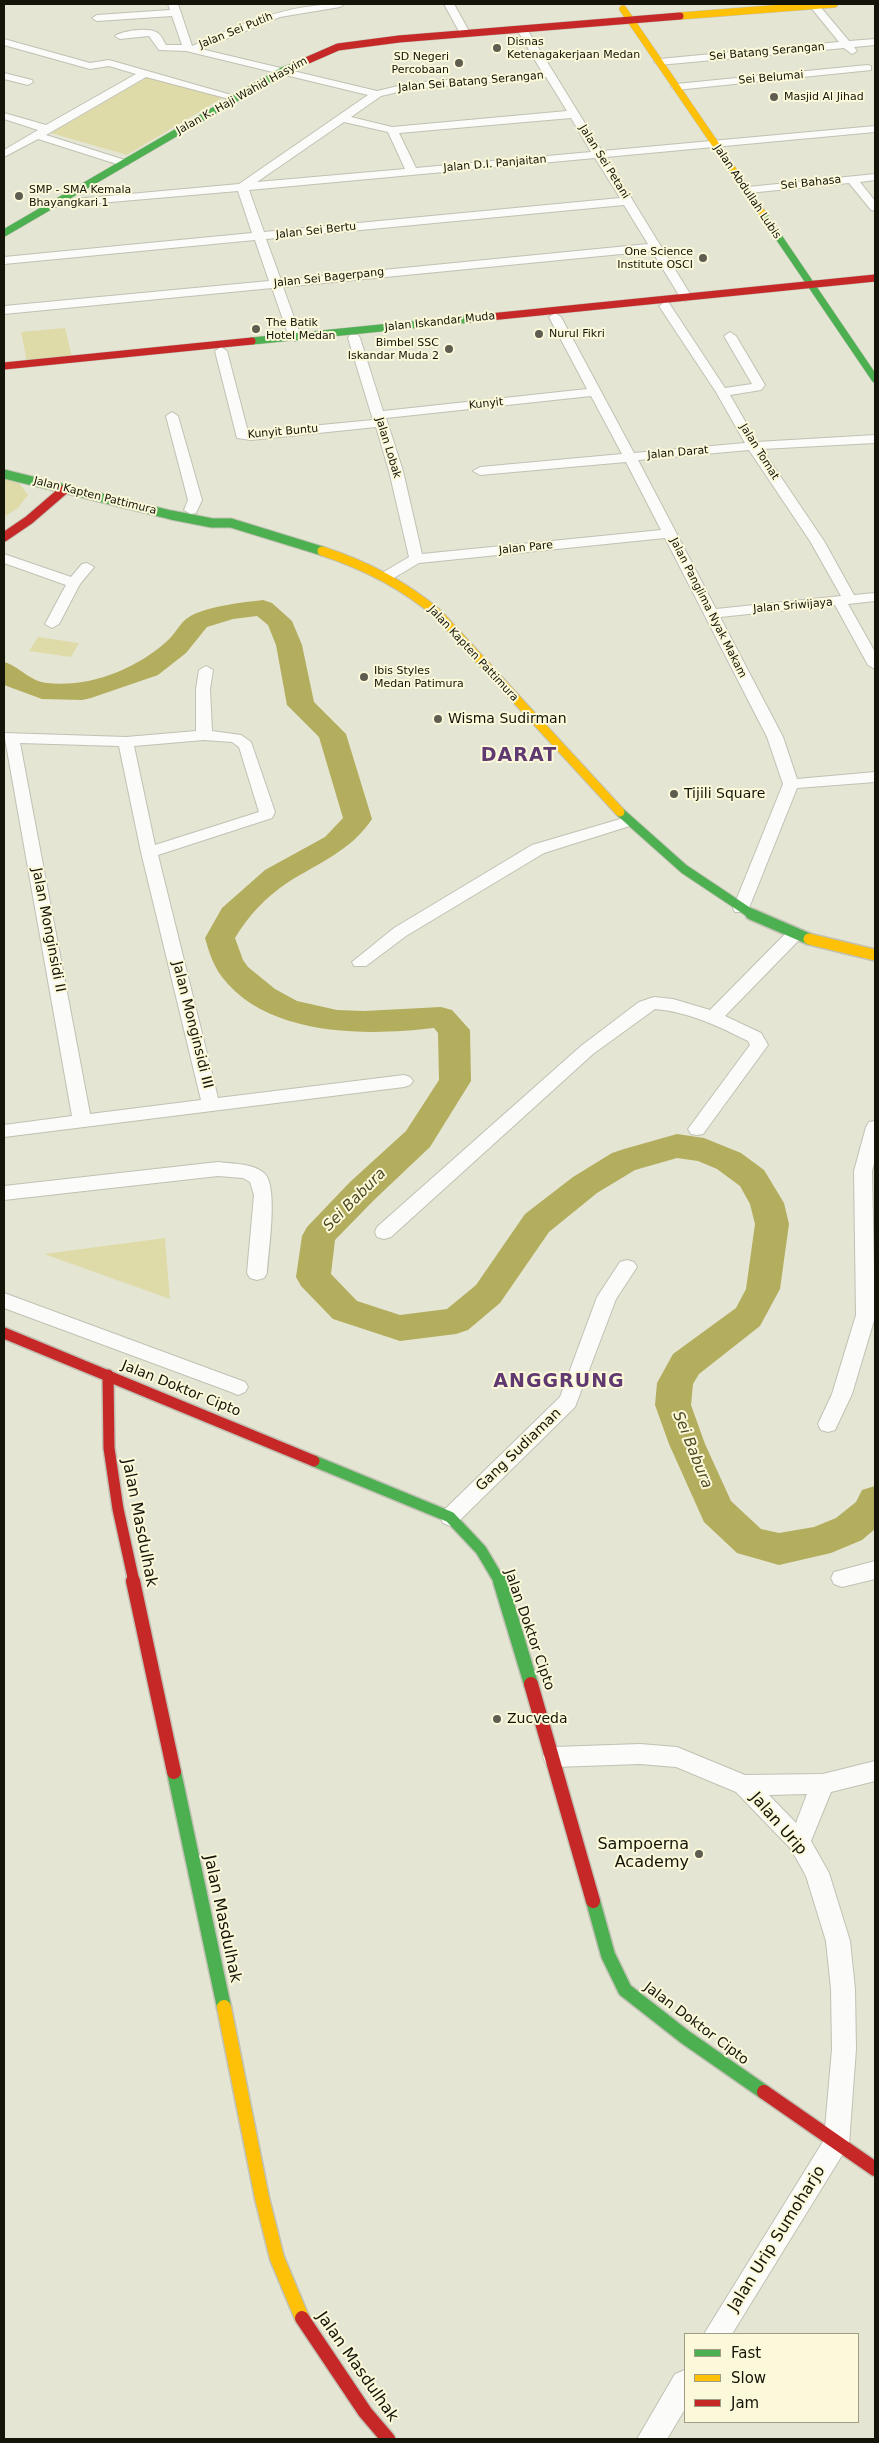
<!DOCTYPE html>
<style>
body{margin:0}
#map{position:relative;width:879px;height:2443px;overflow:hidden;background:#e5e5d4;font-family:"DejaVu Sans",sans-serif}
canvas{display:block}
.frame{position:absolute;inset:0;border:5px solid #151409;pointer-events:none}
.legend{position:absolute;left:684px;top:2333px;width:175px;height:90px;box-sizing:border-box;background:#fbf9d9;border:1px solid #9f9d86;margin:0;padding:6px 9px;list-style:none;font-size:15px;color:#151409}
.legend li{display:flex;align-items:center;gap:10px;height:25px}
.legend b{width:25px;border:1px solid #9f9d86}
</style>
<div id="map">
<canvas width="879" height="2443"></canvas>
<div class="frame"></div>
<ul class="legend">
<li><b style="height:6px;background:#4caf50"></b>Fast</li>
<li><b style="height:6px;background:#ffc107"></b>Slow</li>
<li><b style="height:6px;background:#c62828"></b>Jam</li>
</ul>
</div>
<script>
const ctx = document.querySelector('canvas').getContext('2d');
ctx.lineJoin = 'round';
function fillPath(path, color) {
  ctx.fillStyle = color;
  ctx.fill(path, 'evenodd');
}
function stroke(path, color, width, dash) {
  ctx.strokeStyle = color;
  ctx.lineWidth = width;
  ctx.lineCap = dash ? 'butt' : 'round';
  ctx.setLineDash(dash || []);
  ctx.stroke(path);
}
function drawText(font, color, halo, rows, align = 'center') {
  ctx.font = font + ' "DejaVu Sans",sans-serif';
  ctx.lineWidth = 4;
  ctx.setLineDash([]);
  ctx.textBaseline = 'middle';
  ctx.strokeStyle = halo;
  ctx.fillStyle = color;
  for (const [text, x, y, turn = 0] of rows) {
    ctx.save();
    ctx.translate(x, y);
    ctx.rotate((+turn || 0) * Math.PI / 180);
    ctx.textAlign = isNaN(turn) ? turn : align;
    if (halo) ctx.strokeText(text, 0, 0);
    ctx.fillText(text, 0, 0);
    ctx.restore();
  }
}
const green = new Path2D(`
 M148 77 224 97 127 155 51 133Z
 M65 328 72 357 27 362 21 332Z
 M4 479 19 483 28 495 18 508 4 517Z
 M38 637 79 643 71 657 29 651Z
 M165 1238 170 1299 44 1254Z`);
const river = new Path2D(`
 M263 600 272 603 292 621 302 645 314 702 346 734 372 819C351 851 318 863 287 883 267 896 247 917 235 938L243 960 248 967 275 989 297 1001 337 1010 364 1011 441 1007 452 1010 470 1030 471 1081 430 1147 374 1200 335 1240 331 1274 357 1301 400 1315 447 1309 476 1285 525 1214 573 1177 612 1153 624 1149 677 1134 704 1138 741 1153 764 1170 784 1203 789 1224 780 1289 760 1326 699 1374 693 1384 691 1405 705 1444 731 1501 761 1529 779 1533 814 1527 836 1518 856 1502 862 1490 875 1486V1529L862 1540 831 1553 779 1565 737 1553 704 1522 669 1444 655 1405 657 1383 673 1354 736 1308 746 1289 755 1224 750 1204 740 1186 717 1169 698 1161 677 1158 635 1170 597 1193 549 1232 500 1303 468 1330 456 1334 400 1341 333 1319 301 1286 296 1277 302 1236 307 1227 350 1182 406 1131 439 1080 438 1033 434 1028C367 1036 268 1037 222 977 213 965 209 952 205 938L222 908 265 870 325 837 343 818 319 737 287 705 276 645 268 625 257 616 233 619 207 627 186 653 158 675 91 698 82 700 42 699 4 685V662C19 666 29 681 47 683 89 688 136 669 166 642 175 635 180 622 189 617 203 607 245 602 263 600Z`);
const street = new Path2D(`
 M168 4H178L192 46C245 23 285 4 345 4L340 7 280 17 201 49 377 91 411 83 542 72 516 28 525 26 602 151 875 126V132L606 157 692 297 686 301 680 297 652 251 283 287 301 337 295 341 289 337 272 288 4 314V306L269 281 255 240 4 264V257L252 233 238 191 53 207 47 204 53 201 239 184 368 95 186 51 159 50 149 36 120 39 115 36C121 31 148 27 156 32 161 34 163 40 166 45H182L172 16 97 21 92 18 97 15 170 10ZM546 77 567 111 392 127 351 117 381 96 411 89ZM571 118 591 152 416 168 399 133ZM344 122 388 132 405 169 257 182ZM595 158 620 198 264 232 249 190ZM624 205 648 244 281 280 266 239Z
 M444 4H454L470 33 469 35H461Z
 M808 4H818L849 41 875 39V45L854 47 857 51 852 54 844 48 659 65 654 62 659 59 839 42Z
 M4 39 90 63 109 60 242 98 237 101 146 77 46 135 128 161V165H120L38 139 4 157V150L38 130 4 119V113L46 125 136 74 109 66 90 69 4 45Z
 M867 65 871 66V70L676 90 671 87 676 84Z
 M4 73 32 80 33 82 28 85 4 79Z
 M875 174V180L860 182 875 201V211L871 210 849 183 748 193 742 190 748 187Z
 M665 302 669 303 725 388 752 384 724 336 730 332 736 336 765 385 761 390 730 395 757 442 875 435V443L762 449 824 541 854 595 875 593V601L848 604 875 652V669L868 665 835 605 720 617 783 737 797 779 875 772V782L797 788 749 908 747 912H735L733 908 783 784 767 737 665 538 419 563 392 579H382L380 576 382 573 409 557 389 471 376 427 251 440 237 438 215 351 221 347 227 351 248 432 373 420 348 338 350 335H358L360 338 383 411 587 389 549 317 555 313 561 317 634 453 745 443 716 392 659 306ZM591 396 622 454 480 467 473 471 480 475 626 462 661 530 422 554 403 471 386 418ZM749 450 810 541 841 596 716 609 638 460Z
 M172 412 178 416 202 500 196 513 191 514 184 510 188 500 166 416Z
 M4 554 71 577 82 564 87 563 94 567 80 584 59 624 52 628 45 624 66 585 4 563Z
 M206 666 213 670 210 689 212 731 241 735 251 742 275 812 272 818 158 855 218 1098 404 1075 410 1077 413 1081 410 1085 404 1087 4 1137V1125L72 1116 4 733 126 737 196 731V689L199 670ZM204 740 232 742 239 747 259 812 155 845 134 746ZM20 743 119 746 141 852 201 1100 90 1114Z
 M627 817 633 819 635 822 633 825 544 853 406 936 366 966H354L352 962 394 928 532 845Z
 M795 929 801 930 803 934 801 938 725 1016 761 1033 768 1045 703 1134 697 1135 691 1134 688 1129 750 1045 748 1041C718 1026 689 1012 655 1009L593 1054 391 1237 384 1239 377 1237 375 1232 377 1227 581 1046 639 1002 654 997 673 999 710 1010 789 930Z
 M875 1121V1160L872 1171 875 1317 852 1394 835 1430 828 1432 821 1430 818 1424 832 1394 856 1315 854 1171 866 1127 869 1122Z
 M218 1162C233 1164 252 1163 264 1173 279 1186 268 1253 267 1273L264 1278 257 1280 250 1278 247 1273 254 1195 250 1182 243 1178 218 1176 4 1200V1186Z
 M627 1260 634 1262 637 1267 616 1299 575 1407 457 1523 450 1526 443 1523 440 1517 443 1511 560 1397 597 1297 620 1262Z
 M4 1293 245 1382 248 1387 245 1392 238 1395 231 1392 4 1308Z
 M875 1561V1579L842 1587 834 1584 831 1578 834 1572Z
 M640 1744 677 1747 745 1775 823 1774 875 1761V1781L831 1792 811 1841 829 1873 850 1941 855 1989 856 2049 849 2144 732 2334H704L824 2140 832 2049 831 1989 826 1941 806 1876 791 1849 736 1792 676 1767 640 1764 554 1767 546 1764 543 1757 546 1750 554 1747ZM807 1794 796 1823 769 1795Z
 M685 2370V2409L667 2439H637L675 2374Z`);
const fastFar3 = new Path2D(`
 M763 214 875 379
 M4 233 282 71 299 64
 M252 341 470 319`);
const fastFar2 = new Path2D(`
 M4 474 171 515 212 523H231L322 551
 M620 812 684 869 753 915`);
const fastFar1 = new Path2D(`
 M751 914 809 939
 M314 1461 450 1517 481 1550 500 1582`);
const fast = new Path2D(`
 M500 1581 531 1684
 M174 1772 224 2007
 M593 1901 608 1955 625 1990 685 2037 764 2092`);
const slowFar3 = new Path2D(`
 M623 9 763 214
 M680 16 834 4`);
const slowFar2 = new Path2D(`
 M322 551C365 565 403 584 438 614L620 812`);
const slowFar1 = new Path2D(`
 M809 939 875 955`);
const slow = new Path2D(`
 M224 2007 262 2198 277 2258 302 2318`);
const jamFar3 = new Path2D(`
 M299 64 338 47 399 39 680 16
 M470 319 875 278
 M4 366 252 341`);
const jamFar2 = new Path2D(`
 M4 537 29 520 65 489`);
const jamFar1 = new Path2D(`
 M4 1333 314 1461
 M108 1375 109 1448 118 1509 134 1582`);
const jam = new Path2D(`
 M133 1581 174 1772
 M531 1684 593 1901
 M764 2092 875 2169
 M302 2318 365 2412 388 2439`);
const markers = [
 [497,48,5,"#5e5d50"],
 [459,63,5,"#5e5d50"],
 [774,97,5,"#5e5d50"],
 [19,196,5,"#5e5d50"],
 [703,258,5,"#5e5d50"],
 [256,329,5,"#5e5d50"],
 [539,334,5,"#5e5d50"],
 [449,349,5,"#5e5d50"],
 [364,677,5,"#5e5d50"],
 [438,719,5,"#5e5d50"],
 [674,794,5,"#5e5d50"],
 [497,1719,5,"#5e5d50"],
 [699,1854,5,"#5e5d50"]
];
const farStreetnames = [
 ["Jalan Sei Putih",236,31,-22],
 ["Sei Batang Serangan",767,52,-5],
 ["Sei Belumai",771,78,-5],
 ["Jalan Sei Batang Serangan",471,82,-5],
 ["Jalan K. Haji Wahid Hasyim",242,96,-29],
 ["Jalan Sei Petani",604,162,58],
 ["Jalan D.I. Panjaitan",495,164,-5],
 ["Sei Bahasa",811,183,-6],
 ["Jalan Abdullah Lubis",747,192,56],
 ["Jalan Sei Bertu",316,231,-6],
 ["Jalan Sei Bagerpang",329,278,-6],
 ["Jalan Iskandar Muda",440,322,-6],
 ["Kunyit",486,404,-6],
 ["Kunyit Buntu",283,432,-5],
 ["Jalan Lobak",388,448,73],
 ["Jalan Tomat",759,452,58],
 ["Jalan Darat",678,453,-5],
 ["Jalan Kapten Pattimura",95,496,14],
 ["Jalan Pare",526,548,-6],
 ["Jalan Sriwijaya",793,606,-5],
 ["Jalan Panglima Nyak Makam",708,608,63],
 ["Jalan Kapten Pattimura",473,654,47]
];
const farPoinames = [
 ["Disnas",507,42],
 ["Ketenagakerjaan Medan",507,55],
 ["SD Negeri",449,57,"right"],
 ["Percobaan",449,70,"right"],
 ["Masjid Al Jihad",784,97],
 ["SMP - SMA Kemala",29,190],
 ["Bhayangkari 1",29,203],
 ["One Science",693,252,"right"],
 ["Institute OSCI",693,265,"right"],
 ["The Batik",266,323],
 ["Hotel Medan",266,336],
 ["Nurul Fikri",549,334],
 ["Bimbel SSC",439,343,"right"],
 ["Iskandar Muda 2",439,356,"right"],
 ["Ibis Styles",374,671],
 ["Medan Patimura",374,684]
];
const poiNames = [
 ["Wisma Sudirman",448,719],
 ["Tijili Square",684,794],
 ["Zucveda",507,1719]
];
const streetNames = [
 ["Jalan Monginsidi II",48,930,79],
 ["Jalan Monginsidi III",192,1025,76],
 ["Jalan Doktor Cipto",181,1389,22],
 ["Gang Sudiaman",519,1450,-44],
 ["Jalan Doktor Cipto",529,1630,71],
 ["Jalan Doktor Cipto",696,2024,37]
];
const waterNames = [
 ["Sei Babura",355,1200,-45],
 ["Sei Babura",692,1450,68]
];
const nearStreetnames = [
 ["Jalan Masdulhak",139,1523,79],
 ["Jalan Urip",778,1824,49],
 ["Jalan Masdulhak",222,1919,78],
 ["Jalan Urip Sumoharjo",777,2239,-58],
 ["Jalan Masdulhak",357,2367,55]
];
const nearPoinames = [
 ["Sampoerna",689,1845],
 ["Academy",689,1863]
];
const districtNames = [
 ["DARAT",519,756],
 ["ANGGRUNG",559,1382]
];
fillPath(green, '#dedba9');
fillPath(river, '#b3ad5e');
stroke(street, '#c1c1b4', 2);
stroke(fastFar3, '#c1c1b4', 8);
stroke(fastFar2, '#c1c1b4', 11);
stroke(fastFar1, '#c1c1b4', 14);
stroke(fast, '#c1c1b4', 17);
stroke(slowFar3, '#c1c1b4', 8);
stroke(slowFar2, '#c1c1b4', 11);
stroke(slowFar1, '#c1c1b4', 14);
stroke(slow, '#c1c1b4', 17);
stroke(jamFar3, '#c1c1b4', 8);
stroke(jamFar2, '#c1c1b4', 11);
stroke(jamFar1, '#c1c1b4', 14);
stroke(jam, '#c1c1b4', 17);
fillPath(street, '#fbfbf9');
stroke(fastFar3, '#4caf50', 7);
stroke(fastFar2, '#4caf50', 9);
stroke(fastFar1, '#4caf50', 11);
stroke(fast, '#4caf50', 14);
stroke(slowFar3, '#ffc107', 7);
stroke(slowFar2, '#ffc107', 9);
stroke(slowFar1, '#ffc107', 11);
stroke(slow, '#ffc107', 14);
stroke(jamFar3, '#c62828', 7);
stroke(jamFar2, '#c62828', 9);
stroke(jamFar1, '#c62828', 11);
stroke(jam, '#c62828', 14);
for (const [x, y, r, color] of markers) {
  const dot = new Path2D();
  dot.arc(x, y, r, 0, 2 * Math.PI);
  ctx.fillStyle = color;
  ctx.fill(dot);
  stroke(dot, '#fbf9d9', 2);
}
drawText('11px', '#151409', '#fbf9d9', farStreetnames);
drawText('11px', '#151409', '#fbf9d9', farPoinames, 'left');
drawText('14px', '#151409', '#fbf9d9', poiNames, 'left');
drawText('14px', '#151409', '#fbf9d9', streetNames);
drawText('italic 15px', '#4d4a20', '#fbf9d9', waterNames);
drawText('16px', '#151409', '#fbf9d9', nearStreetnames);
drawText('16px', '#151409', '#fbf9d9', nearPoinames, 'right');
ctx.letterSpacing = '1px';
drawText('bold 19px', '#603971', '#fbf9d9', districtNames);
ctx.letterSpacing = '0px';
</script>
